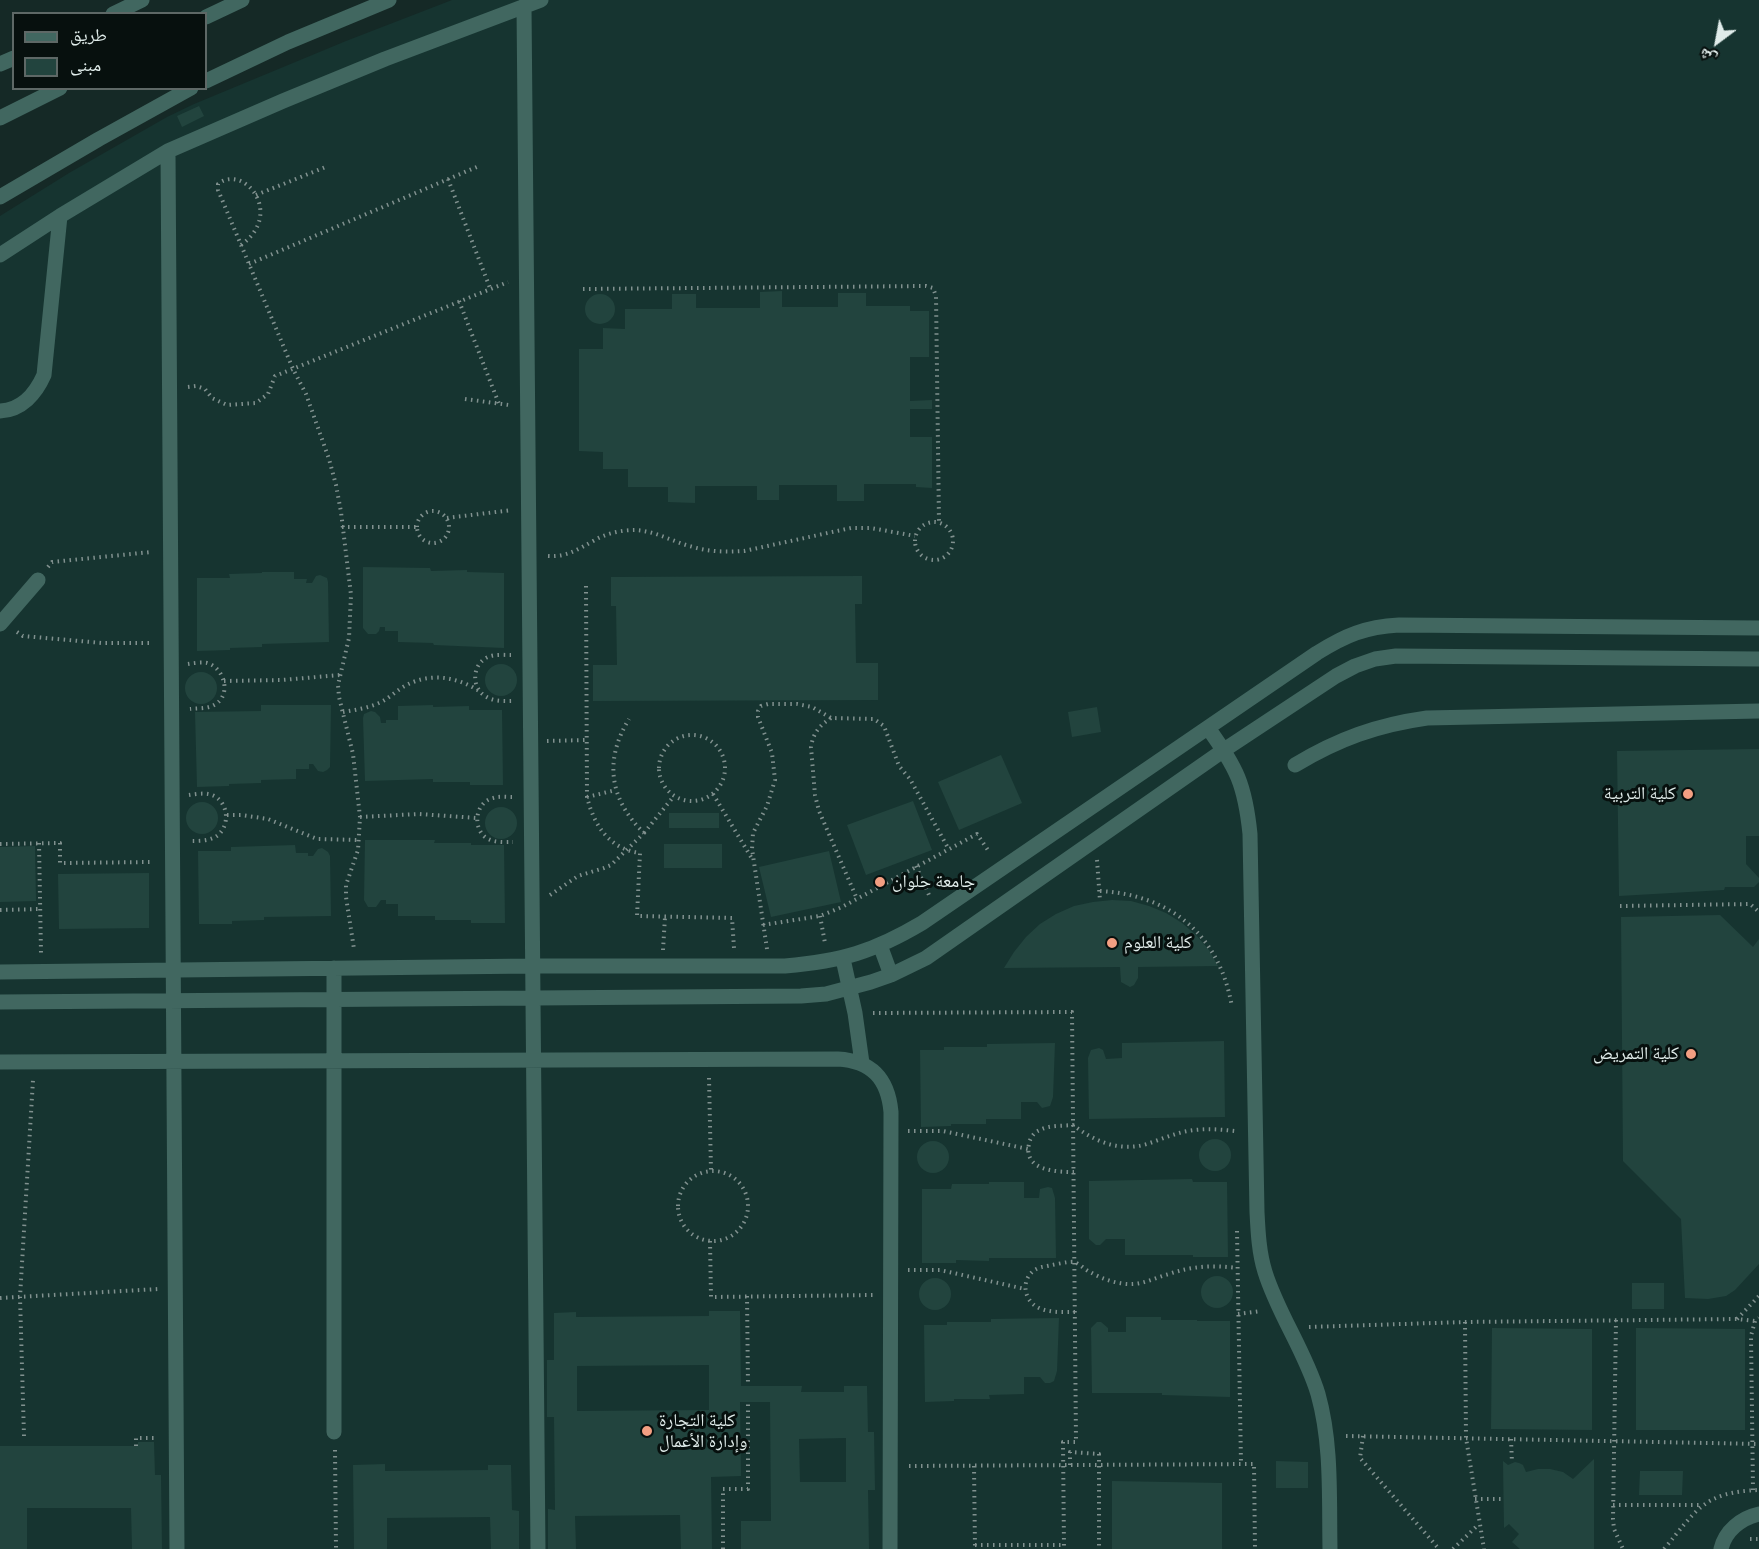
<!DOCTYPE html>
<meta charset="utf-8">
<style>
body{margin:0}
#map{position:relative;width:1759px;height:1549px;overflow:hidden;background:#152926;font-family:"IBM Plex Sans","Noto Naskh Arabic",sans-serif}
canvas{display:block}
.legend{position:absolute;left:12px;top:12px;width:195px;height:78px;box-sizing:border-box;background:#07100e;border:2px solid #5e6866;margin:0;padding:8px 10px;list-style:none;font-size:18px;color:#e0ecea}
.legend li{display:flex;align-items:center;gap:12px;height:30px}
.legend b{width:30px;border:2px solid #5e6866}
.north{position:absolute;left:1687px;top:12px;width:60px;height:60px;-webkit-text-stroke:4px #07100e;paint-order:stroke;rotate:212deg;font-size:16px;font-weight:700;line-height:24px;text-align:center;color:#e0ecea}
.north::after{content:'';display:block;margin:auto;width:21px;height:27px;background:#e0ecea;clip-path:polygon(50% 0,100% 100%,50% 72%,0 100%)}
</style>
<div id="map">
<canvas width="1759" height="1549"></canvas>
<ul class="legend">
<li><b style="height:8px;background:#416760"></b>طريق</li>
<li><b style="height:16px;background:#22443e"></b>مبنى</li>
</ul>
<div class="north">ش</div>
</div>
<script>
const ctx = document.querySelector('canvas').getContext('2d');
ctx.lineJoin = 'round';
function fillPath(path, color) {
  ctx.fillStyle = color;
  ctx.fill(path, 'evenodd');
}
function stroke(path, color, width, dash) {
  ctx.strokeStyle = color;
  ctx.lineWidth = width;
  ctx.lineCap = dash ? 'butt' : 'round';
  ctx.setLineDash(dash || []);
  ctx.stroke(path);
}
function drawText(font, color, halo, rows, align = 'center') {
  ctx.font = font + ' "IBM Plex Sans","Noto Naskh Arabic",sans-serif';
  ctx.lineWidth = 6;
  ctx.setLineDash([]);
  ctx.textBaseline = 'middle';
  ctx.strokeStyle = halo;
  ctx.fillStyle = color;
  for (const [text, x, y, turn = 0] of rows) {
    ctx.save();
    ctx.translate(x, y);
    ctx.rotate((+turn || 0) * Math.PI / 180);
    ctx.textAlign = isNaN(turn) ? turn : align;
    if (halo) ctx.strokeText(text, 0, 0);
    ctx.fillText(text, 0, 0);
    ctx.restore();
  }
}
const built = new Path2D(`
 M452 0H1759V1549H0V216L69 173 167 117 194 104 346 41Z`);
const building = new Path2D(`
 M199 106 204 116 182 127 177 116Z
 M782 291V307H838V293H866V306H910V311H929V357H910V401L932 400V409H910V437H932V488L916 487V484H864V501H837V485H779V500H757V486H695V503L668 502V487H628V469H603V452L579 451V349H603V328L625 329V309H672V294H696V308H760V292Z
 M585 309a15 15 0 1 1 30 0a15 15 0 1 1-30 0Z
 M363 567 430 568 431 571 467 570V572L504 573V648L434 645 433 643 398 642V631H385V627H380L379 631 376 634H368L363 628Z
 M262 572H294V579H307L306 583H312L316 576 320 575 327 578 328 582 329 642 262 644V647L230 648V650L197 651V578H230L229 574 262 573Z
 M862 576V604H855L856 663H878V700L593 701V665H617L616 606H611V577Z
 M485 680a16 16 0 1 1 32 0a16 16 0 1 1-32 0Z
 M185 688a16 16 0 1 1 32 0a16 16 0 1 1-32 0Z
 M261 705H331L330 767 327 770 323 772 318 771 313 764H309V769H296V779L261 780V783L229 784V786L197 787 195 712 261 711Z
 M433 705V707L469 706V710H502L503 785H470V782H433V779L365 781 363 718 364 714 371 711 375 712 380 717 381 723H386V720H398V706Z
 M1097 707 1101 732 1072 737 1068 712Z
 M1759 749V836H1746V864L1759 878V882L1754 887H1725L1724 890 1619 896 1617 751Z
 M1001 755 1022 803 959 830 938 782Z
 M913 801 932 850 866 875 847 825Z
 M186 818a16 16 0 1 1 32 0a16 16 0 1 1-32 0Z
 M485 823a16 16 0 1 1 32 0a16 16 0 1 1-32 0Z
 M669 813H719V828H669Z
 M365 840H435L434 843H471V845H504L505 923H471V920H435V916H398V904H386V900H381L376 907H368L364 900Z
 M664 844H722V868H664Z
 M295 845 296 853H308V856H313L318 849 322 848 328 852 330 856 331 916 264 917V920L232 921V924H199L198 851H231V847Z
 M35 846 36 901 0 902V847Z
 M829 851 841 902 771 917 759 867Z
 M149 873V928L59 929 58 874Z
 M1112 900 1131 901 1149 906 1166 913 1182 923 1196 935 1209 950 1218 966 1138 967V978L1134 985 1130 987 1121 982 1120 967 1004 968 1014 952 1026 937 1040 924 1056 914 1074 906 1093 902Z
 M1720 915 1753 947 1759 939V1264L1735 1290 1726 1296 1708 1299 1685 1298 1681 1219 1623 1161 1621 917Z
 M1224 1041 1225 1117 1089 1119 1088 1058 1091 1050 1099 1048 1103 1050 1106 1059 1122 1058V1043Z
 M1055 1043 1053 1097 1050 1106 1042 1108 1037 1102H1021V1119H986V1124H951V1126L921 1127 920 1050H944V1047H987V1044Z
 M1199 1155a16 16 0 1 1 32 0a16 16 0 1 1-32 0Z
 M917 1157a16 16 0 1 1 32 0a16 16 0 1 1-32 0Z
 M1192 1179 1193 1182H1227L1228 1257H1193V1255H1125V1239H1106L1100 1245H1096L1089 1239V1181Z
 M989 1182H1024V1198H1039L1040 1189 1048 1187 1052 1188 1055 1198 1056 1258H989V1261L956 1260V1263H922V1189H951L952 1184H989Z
 M1201 1292a16 16 0 1 1 32 0a16 16 0 1 1-32 0Z
 M919 1294a16 16 0 1 1 32 0a16 16 0 1 1-32 0Z
 M1632 1283H1664V1309H1632Z
 M709 1311H740L741 1386H802L801 1392H844V1386H867L868 1432H874L875 1490H868L869 1549H741V1521H771L770 1402H740L741 1476 711 1477 712 1549H681L680 1515 575 1516 576 1549H548V1509L555 1510 554 1417H547V1360H554V1313L576 1312V1317L709 1316ZM709 1365V1410L577 1411V1366ZM846 1438V1482H800L799 1439Z
 M1126 1317H1161V1320H1197V1321H1230V1397L1162 1395V1393H1092L1091 1328 1097 1322H1101L1108 1328V1332H1126Z
 M1059 1318 1057 1371 1054 1381 1050 1383H1045L1040 1377H1024V1394L989 1395 990 1399H954V1401L925 1402 924 1325H947V1322H991V1319Z
 M1492 1328 1592 1329V1430L1491 1429Z
 M1636 1328 1745 1329V1430H1636Z
 M138 1442H154L155 1475H161L162 1549H132L131 1508H27V1549H0V1446H138Z
 M1594 1459V1549H1520L1512 1542 1519 1534 1509 1524 1504 1528 1503 1461 1508 1465 1515 1462 1519 1463 1523 1465 1526 1472 1538 1469H1550L1563 1472 1573 1479Z
 M1276 1461 1308 1462V1488H1276Z
 M385 1464V1471L488 1470V1465H511L512 1510 519 1511V1549H491L490 1517 387 1518V1549H354L353 1465Z
 M1640 1471H1683L1682 1495H1639Z
 M1112 1481 1222 1483V1549H1112Z`);
const path = new Path2D(`
 M448 179 490 288
 M256 195 328 166
 M241 245C285 214 244 163 218 184V190L293 369 306 394 329 459 336 485 341 512 351 595 349 638 338 685 339 697 353 754 360 817 358 850 346 885V897L354 949
 M249 264 479 166
 M583 289 926 286 933 288 936 296 939 523
 M459 301 499 404
 M188 387 196 386 205 389 212 398 227 405 256 403 268 394 275 376 508 282
 M465 399 509 405
 M417 527a16 16 0 1 1 32 0a16 16 0 1 1-32 0Z
 M447 518 512 510
 M915 541a19 19 0 1 1 38 0a19 19 0 1 1-38 0Z
 M342 527H416
 M548 556C568 557 578 549 595 540 607 533 622 530 635 530 656 531 673 542 693 547 710 552 727 552 744 551L851 528H871L915 536
 M48 567 52 562 151 552
 M586 586 587 797C594 825 609 849 640 853L637 916 732 918 734 948
 M17 632 23 636 102 643H152
 M511 655C504 655 494 654 488 657 472 664 471 687 485 696 494 702 504 701 513 701
 M188 664C194 663 201 662 207 663 225 668 232 696 214 705 207 709 198 708 190 709
 M224 681 282 680 340 675
 M343 712C355 710 368 708 379 703 388 699 395 692 403 687 428 672 456 676 479 691
 M831 718C820 725 813 733 811 747L815 795 819 811 857 899
 M659 768a33 33 0 1 1 66 0a33 33 0 1 1-66 0Z
 M547 741 586 740
 M713 794 751 857
 M189 795C195 794 203 793 208 794 227 797 232 823 218 835 211 841 200 841 191 841
 M512 797C506 797 499 796 493 798 476 802 472 826 485 837 493 843 504 842 513 842
 M587 797 616 790
 M227 815H241L268 819 317 839 359 840
 M360 817 419 814 477 818
 M644 833 674 796
 M39 843 41 953
 M0 844 60 843V863L153 862
 M1097 860 1100 901
 M916 866 929 895
 M1100 891C1172 895 1220 936 1232 1007
 M550 895 578 876 604 868 611 865 644 833C609 799 604 760 629 719
 M1620 906 1750 904 1759 912
 M0 910 41 909
 M820 916 825 943
 M763 925 820 916 842 907 977 834 990 853
 M767 949 752 849 753 833 767 806 775 780 772 753 758 717V711L761 706 768 704H797L812 707 831 718 874 719 884 726 899 766 910 779 948 848
 M663 950 665 917
 M873 1013 1072 1012 1076 1442H1063L1064 1549
 M709 1078 711 1171
 M908 1131H943L1028 1149
 M678 1206a35 35 0 1 1 70 0a35 35 0 1 1-70 0Z
 M1074 1172C1057 1172 1023 1171 1029 1144 1030 1138 1034 1132 1040 1130 1049 1125 1063 1126 1073 1125 1095 1142 1120 1152 1147 1144 1159 1140 1171 1135 1183 1132 1200 1128 1217 1129 1235 1131
 M1237 1231 1241 1464
 M710 1241 711 1297 874 1295
 M908 1270H940L1025 1289
 M747 1296 748 1386
 M0 1298 158 1289
 M1075 1312C1063 1312 1050 1313 1039 1308 1020 1299 1021 1272 1042 1267 1049 1266 1068 1261 1074 1262 1079 1263 1085 1270 1090 1272 1102 1279 1119 1285 1134 1284 1146 1283 1157 1277 1169 1274 1192 1266 1213 1265 1237 1268
 M1238 1314 1261 1311
 M1737 1319 1759 1296
 M1616 1320 1613 1519 1614 1529 1623 1549
 M1465 1322 1466 1438 1484 1549
 M1309 1327 1465 1322 1737 1319 1755 1321
 M24 1436 20 1297 33 1080
 M1346 1436 1759 1444
 M1363 1436 1360 1458 1439 1549
 M1511 1439 1512 1463
 M136 1446V1438H158
 M335 1450 336 1549
 M1070 1465V1452L1099 1454V1549
 M909 1466 1254 1464 1255 1549
 M974 1466 975 1549
 M1753 1490 1751 1336 1755 1321 1759 1318
 M1475 1499H1504
 M1613 1505H1701
 M1750 1539H1759
 M975 1545H1064
 M723 1549V1489H748V1402
 M1453 1549 1479 1524
 M1664 1549C1697 1510 1703 1492 1759 1490`);
const minor = new Path2D(`
 M524 6 538 1549
 M113 14 142 0
 M206 17 242 0
 M0 64 14 58
 M206 81 288 42 389 0
 M0 118 60 88
 M168 151 177 1549
 M0 197 99 139 191 88
 M0 255 60 216 168 151 283 101 385 59 541 0
 M0 411C22 410 36 393 44 375L60 216
 M0 624 38 580
 M1208 728C1237 768 1245 785 1250 834L1257 1212C1258 1232 1259 1253 1265 1272 1278 1314 1305 1351 1318 1394 1332 1444 1329 1497 1330 1549
 M1295 765C1338 739 1377 725 1427 718L1759 711
 M880 945 891 975
 M843 959 855 1013 862 1063
 M334 968V1432
 M0 972 533 966H785C842 961 873 952 922 923L1317 653C1346 635 1365 627 1399 625L1759 628
 M0 1002 801 996 826 994 871 982 891 975 926 958 1224 750 1336 676 1355 666 1375 659 1396 656 1759 659
 M0 1062 838 1059C872 1061 888 1079 891 1112L890 1549
 M1721 1549C1725 1531 1741 1518 1759 1514`);
const markers = [
 [1688,794,6,"#f39f82"],
 [880,882,6,"#f39f82"],
 [1112,943,6,"#f39f82"],
 [1691,1054,6,"#f39f82"],
 [647,1431,6,"#f39f82"]
];
const poiNames = [
 ["كلية التربية",1676,794,"right"],
 ["جامعة حلوان",892,882],
 ["كلية العلوم",1124,943],
 ["كلية التمريض",1679,1054,"right"],
 ["كلية التجارة",659,1421],
 ["وإدارة الأعمال",659,1442]
];
fillPath(built, '#163430');
fillPath(building, '#22443e');
stroke(path, '#81918f', 4, [1.5, 4.5]);
stroke(minor, '#416760', 15);
for (const [x, y, r, color] of markers) {
  const dot = new Path2D();
  dot.arc(x, y, r, 0, 2 * Math.PI);
  ctx.fillStyle = color;
  ctx.fill(dot);
  stroke(dot, '#07100e', 2);
}
drawText('18px', '#e0ecea', '#07100e', poiNames, 'left');
</script>
